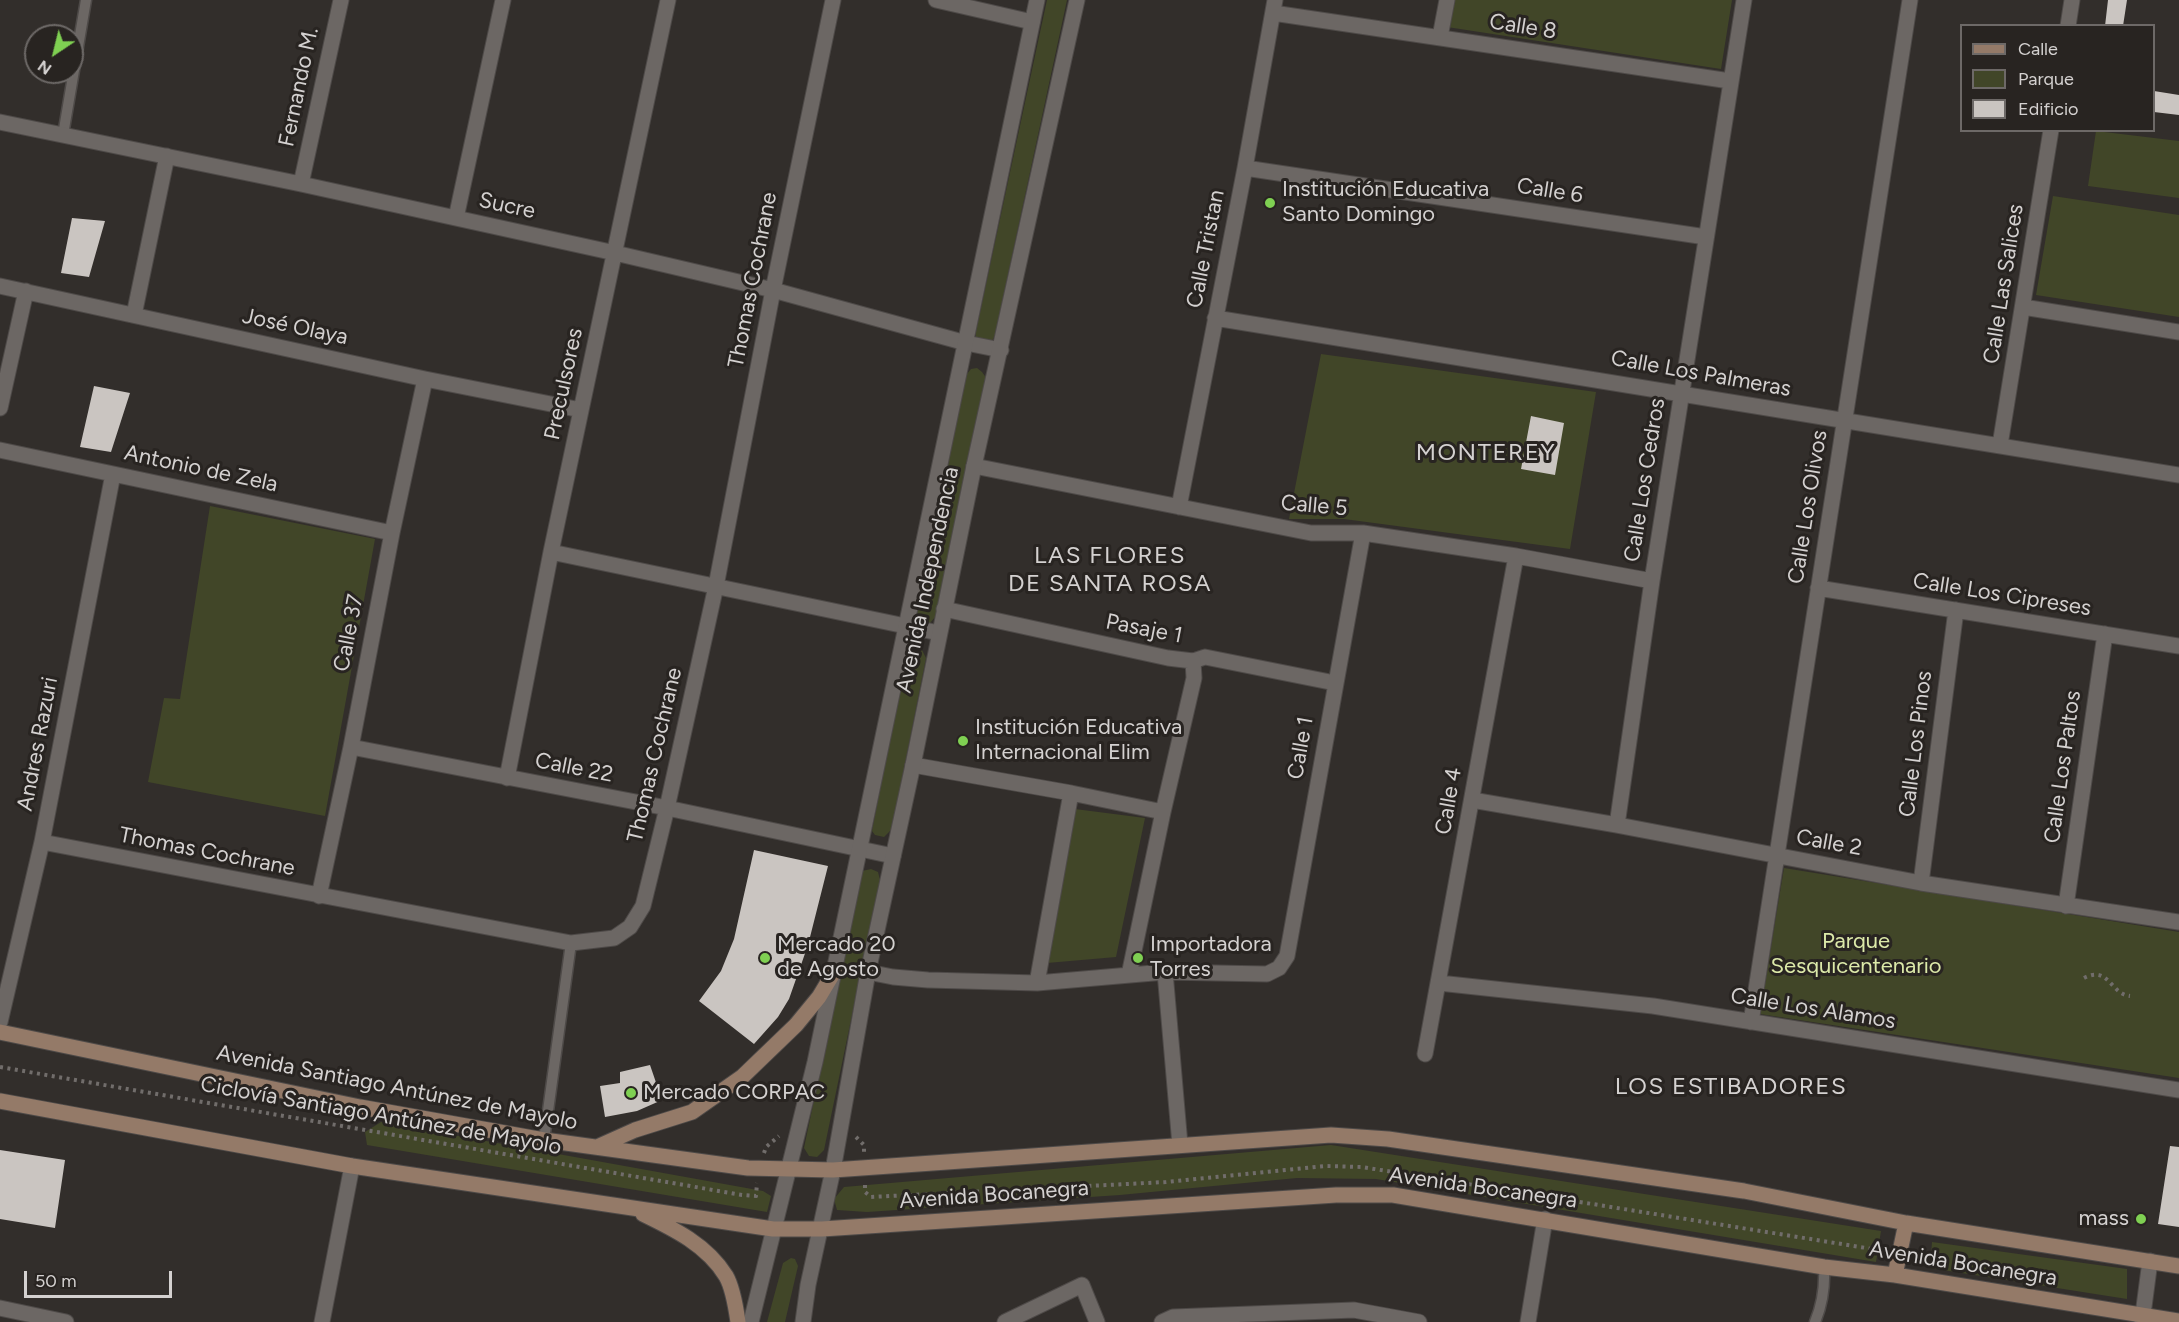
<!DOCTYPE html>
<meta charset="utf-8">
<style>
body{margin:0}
#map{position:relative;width:2179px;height:1322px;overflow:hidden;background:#322e2b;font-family:Figtree,sans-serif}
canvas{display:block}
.legend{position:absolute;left:1960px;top:24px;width:195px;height:108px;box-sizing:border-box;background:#282421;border:2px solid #6d6967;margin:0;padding:8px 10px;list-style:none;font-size:18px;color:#d4d1d0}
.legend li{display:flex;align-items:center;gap:12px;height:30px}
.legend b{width:30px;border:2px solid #6d6967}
.north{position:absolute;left:24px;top:24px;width:60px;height:60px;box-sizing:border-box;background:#282421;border:2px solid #6d6967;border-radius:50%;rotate:215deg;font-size:16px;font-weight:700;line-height:24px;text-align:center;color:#d4d1d0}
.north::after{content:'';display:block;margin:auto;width:21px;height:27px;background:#7fd052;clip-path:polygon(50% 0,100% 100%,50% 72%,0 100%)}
.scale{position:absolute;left:24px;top:1271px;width:148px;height:27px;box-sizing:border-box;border:3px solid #d4d1d0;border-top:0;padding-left:8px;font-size:18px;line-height:21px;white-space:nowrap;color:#d4d1d0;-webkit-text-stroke:4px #282421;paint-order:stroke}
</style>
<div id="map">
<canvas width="2179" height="1322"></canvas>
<ul class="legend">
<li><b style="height:8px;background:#947a68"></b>Calle</li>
<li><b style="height:16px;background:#414628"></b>Parque</li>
<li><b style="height:16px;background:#cac5c1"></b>Edificio</li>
</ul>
<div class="north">N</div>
<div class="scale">50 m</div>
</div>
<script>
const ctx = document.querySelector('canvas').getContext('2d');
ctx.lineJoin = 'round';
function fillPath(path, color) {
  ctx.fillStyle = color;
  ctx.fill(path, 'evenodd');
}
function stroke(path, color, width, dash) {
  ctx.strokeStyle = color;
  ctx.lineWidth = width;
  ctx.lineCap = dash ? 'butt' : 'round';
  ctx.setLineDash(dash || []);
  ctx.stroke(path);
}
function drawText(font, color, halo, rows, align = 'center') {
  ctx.font = font + ' Figtree,sans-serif';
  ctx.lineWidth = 6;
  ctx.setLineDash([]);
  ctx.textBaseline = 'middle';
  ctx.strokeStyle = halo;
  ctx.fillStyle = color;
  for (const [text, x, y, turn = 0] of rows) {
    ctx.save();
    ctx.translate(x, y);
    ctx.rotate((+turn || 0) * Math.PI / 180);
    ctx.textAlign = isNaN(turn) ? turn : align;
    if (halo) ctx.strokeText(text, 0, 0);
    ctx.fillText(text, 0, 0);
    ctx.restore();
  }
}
const green = new Path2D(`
 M1047 0H1067L995 335 992 341 976 339V331Z
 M1452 0H1732L1721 69 1447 27Z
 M2096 131 2179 141V198L2088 186Z
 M2053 196 2179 215V317L2036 295Z
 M1321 354 1596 392 1570 549 1344 519H1289Z
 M977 368 982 372 987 379 936 616 930 623 923 624 915 615 966 375 971 369Z
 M210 506 375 539 325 816 148 782 164 698 180 699Z
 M915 649 922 650 926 658 892 829 884 837 875 835 872 831 905 658 909 652Z
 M1075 809 1145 818 1116 957 1047 963Z
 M1784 868 2179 932V1078L1760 1014Z
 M871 869 878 872 880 880 824 1150 817 1157 809 1156 804 1148 862 871Z
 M381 1122 763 1191 771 1196 767 1212 367 1145 365 1132Z
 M1331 1145 1881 1231 1876 1262 1376 1179 1297 1178 1120 1195 867 1212 837 1210 834 1199 844 1187Z
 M1932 1242 2127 1269V1299L1930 1268Z
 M791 1258 795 1259 798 1266 785 1322H767L783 1263Z`);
const building = new Path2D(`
 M2108 0H2127L2123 26H2105Z
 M2154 91 2179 95V115L2154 112Z
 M72 218 105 221 89 277 61 273Z
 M94 386 130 393 111 452 80 447Z
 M1531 416 1564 423 1555 475 1521 469Z
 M754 850 828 866 808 945 789 999 778 1017 754 1044 699 1001 721 971 734 939Z
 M650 1065 662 1100 637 1111 605 1117 600 1086 620 1083V1072Z
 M2170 1146 2179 1147V1227L2158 1224Z
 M0 1150 65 1160 55 1228 0 1219Z`);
const path = new Path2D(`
 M2084 978C2109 965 2110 994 2130 996
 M0 1067 742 1195 756 1196 757 1183
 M856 1137 864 1145V1153
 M764 1153 766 1147 779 1136
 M865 1185V1192L871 1197 1166 1182 1326 1166 1362 1167 1885 1251`);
const service = new Path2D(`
 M63 135 86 0
 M544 1140 571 943
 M1815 1322C1823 1303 1825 1287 1824 1267`);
const pedestrian = new Path2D(`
 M1193 661 1205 657 1335 683`);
const minor = new Path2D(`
 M936 0 1032 22
 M1273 13 1730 81
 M2068 26 2072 0
 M1440 37 1447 0
 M0 122 301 184 615 253 773 290 966 343 1001 350
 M1245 168 1706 237
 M301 184 341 0
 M456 218 503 0
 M0 286 425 379 581 410
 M2023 307 2179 332
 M134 315 167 156
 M1215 318 2179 475
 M0 408 26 291
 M2000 445 2051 130
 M0 450 392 533
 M974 466 1311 533H1363L1516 556 1652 581
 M1179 507 1245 168 1275 0
 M551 552 939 633
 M1818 588 2179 646
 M944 609 1168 658 1193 661 1194 678 1163 812 1129 975
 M351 747 667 808 893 856
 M913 765 1071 793 1163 812
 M507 778 551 552 668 0
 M1472 800 1617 825 1921 883 2179 922
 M1617 825 1652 581 1744 0
 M42 842 571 943 614 938 630 927 643 906 667 808 716 586 773 290 833 0
 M1921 883 1956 610
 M319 896 351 747 392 533 425 379
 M2066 906 2105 634
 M868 972 893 977 928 980 1037 983 1165 972 1267 974 1279 968 1287 956 1363 533
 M1165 972 1180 1145
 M1037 983 1071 793
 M1439 983 1653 1006 2179 1090
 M0 1022 42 842 113 474
 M1751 1022 1910 0
 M1425 1054 1516 556
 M0 1308 66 1322
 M322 1322 352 1166
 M1005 1322 1082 1285 1097 1322
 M1162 1322 1173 1317 1354 1310 1419 1322
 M1528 1322 1545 1219
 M2142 1322 2150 1261`);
const tertiary = new Path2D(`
 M751 1322 815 1062 1037 0
 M803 1322 808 1285 833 1170 868 972 913 765 974 466 1077 0`);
const secondary = new Path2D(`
 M0 1032 360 1107 544 1140 748 1168 833 1170 1331 1135 1388 1139 1744 1191 1906 1223 2179 1266
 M0 1101 352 1166 773 1229H822L1336 1195H1393L1824 1267 1895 1275 2179 1321
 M597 1147 635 1130 692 1112 742 1077 796 1025 819 997 834 972
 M643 1214C674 1229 707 1245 726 1276 733 1288 736 1308 738 1322
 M1895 1275 1906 1223`);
const markers = [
 [1270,203,6,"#7fd052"],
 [963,741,6,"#7fd052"],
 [765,958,6,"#7fd052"],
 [1138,958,6,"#7fd052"],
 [631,1093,6,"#7fd052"],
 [2141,1219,6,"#7fd052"]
];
const streetNames = [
 ["Calle 8",1523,27,9],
 ["Fernando M.",299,87,-78],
 ["Calle 6",1550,191,9],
 ["Sucre",507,206,12],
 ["Calle Tristan",1206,249,-79],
 ["Thomas Cochrane",753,280,-79],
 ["Calle Las Salices",2004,284,-81],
 ["José Olaya",295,327,12],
 ["Calle Los Palmeras",1701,374,10],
 ["Preculsores",564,384,-78],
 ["Antonio de Zela",201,469,12],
 ["Calle Los Cedros",1645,480,-81],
 ["Calle 5",1314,506,5],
 ["Calle Los Olivos",1808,507,-81],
 ["Avenida Independencia",928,580,-78],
 ["Calle Los Cipreses",2002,595,9],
 ["Pasaje 1",1144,629,11],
 ["Calle 37",349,633,-79],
 ["Andres Razuri",38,744,-79],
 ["Calle Los Pinos",1916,744,-83],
 ["Calle 1",1301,748,-80],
 ["Thomas Cochrane",655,755,-77],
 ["Calle Los Paltos",2063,767,-82],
 ["Calle 22",574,768,11],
 ["Calle 4",1449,801,-80],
 ["Calle 2",1829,843,10],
 ["Thomas Cochrane",207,852,11],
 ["Calle Los Alamos",1813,1009,9],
 ["Avenida Santiago Antúnez de Mayolo",397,1088,11],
 ["Ciclovía Santiago Antúnez de Mayolo",381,1116,10],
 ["Avenida Bocanegra",1483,1188,8],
 ["Avenida Bocanegra",994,1195,-4],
 ["Avenida Bocanegra",1963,1264,9]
];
const poiNames = [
 ["Institución Educativa",1282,190],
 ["Santo Domingo",1282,215],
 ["Institución Educativa",975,728],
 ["Internacional Elim",975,753],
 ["Mercado 20",777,945],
 ["de Agosto",777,970],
 ["Importadora",1150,945],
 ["Torres",1150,970],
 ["Mercado CORPAC",643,1093],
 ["mass",2129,1219,"right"]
];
const parkNames = [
 ["Parque",1856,942],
 ["Sesquicentenario",1856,967]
];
const neighbourhoodNames = [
 ["MONTEREY",1486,453],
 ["LAS FLORES",1110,556],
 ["DE SANTA ROSA",1110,584],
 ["LOS ESTIBADORES",1731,1087]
];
fillPath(green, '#414628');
fillPath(building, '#cac5c1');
stroke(service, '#4e4a48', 13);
stroke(pedestrian, '#4e4a48', 17);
stroke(minor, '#4e4a48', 17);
stroke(tertiary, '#4e4a48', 17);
stroke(secondary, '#4e4a48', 17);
stroke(path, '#716d6b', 4, [3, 4.5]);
stroke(service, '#6c6764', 10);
stroke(pedestrian, '#6c6764', 15);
stroke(minor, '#6c6764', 15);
stroke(tertiary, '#6c6764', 15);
stroke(secondary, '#947a68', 15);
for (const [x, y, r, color] of markers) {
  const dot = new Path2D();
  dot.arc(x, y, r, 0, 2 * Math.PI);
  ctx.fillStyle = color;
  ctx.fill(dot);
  stroke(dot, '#282421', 2);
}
drawText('22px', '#d4d1d0', '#282421', streetNames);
drawText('22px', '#d4d1d0', '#282421', poiNames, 'left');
drawText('22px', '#dce9a9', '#282421', parkNames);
ctx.letterSpacing = '1.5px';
drawText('24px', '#d4d1d0', '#282421', neighbourhoodNames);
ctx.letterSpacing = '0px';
</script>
